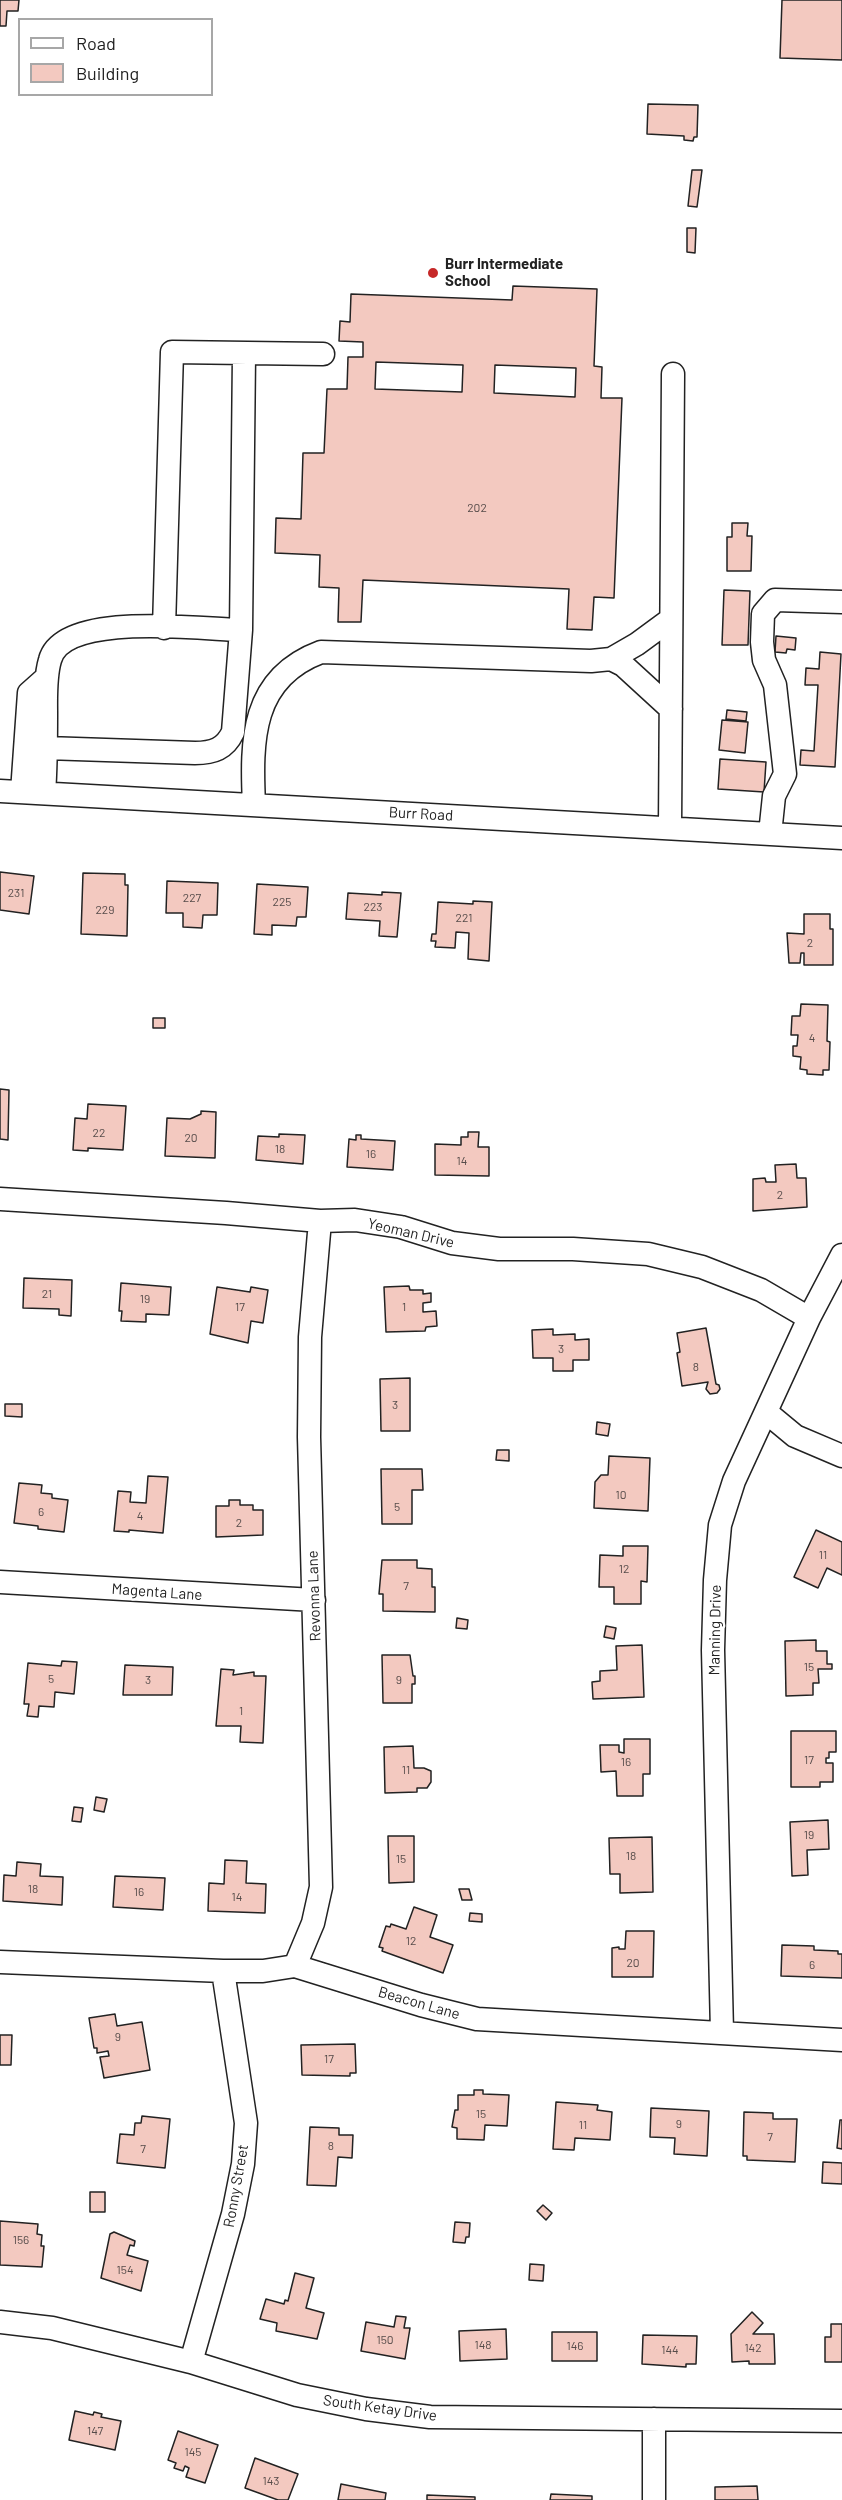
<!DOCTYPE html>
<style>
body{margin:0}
#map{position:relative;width:842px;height:2500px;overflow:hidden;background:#fff;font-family:Barlow,sans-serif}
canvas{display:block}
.legend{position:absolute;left:18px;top:18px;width:195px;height:78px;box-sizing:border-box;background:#fff;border:2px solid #a7a7a7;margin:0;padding:8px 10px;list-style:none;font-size:18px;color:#222}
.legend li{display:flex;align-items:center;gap:12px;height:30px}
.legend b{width:30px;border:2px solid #a7a7a7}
</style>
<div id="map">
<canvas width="842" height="2500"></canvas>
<ul class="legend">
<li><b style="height:8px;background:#fff"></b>Road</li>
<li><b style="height:16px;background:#f3c9c0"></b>Building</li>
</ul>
</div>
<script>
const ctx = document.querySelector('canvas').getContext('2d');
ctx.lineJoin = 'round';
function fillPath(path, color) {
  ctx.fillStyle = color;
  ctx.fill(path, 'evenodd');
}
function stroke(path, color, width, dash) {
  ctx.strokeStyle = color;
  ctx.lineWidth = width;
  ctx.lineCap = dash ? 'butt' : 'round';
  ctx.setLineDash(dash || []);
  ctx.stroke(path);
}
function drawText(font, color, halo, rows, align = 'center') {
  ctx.font = font + ' Barlow,sans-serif';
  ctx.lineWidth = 4.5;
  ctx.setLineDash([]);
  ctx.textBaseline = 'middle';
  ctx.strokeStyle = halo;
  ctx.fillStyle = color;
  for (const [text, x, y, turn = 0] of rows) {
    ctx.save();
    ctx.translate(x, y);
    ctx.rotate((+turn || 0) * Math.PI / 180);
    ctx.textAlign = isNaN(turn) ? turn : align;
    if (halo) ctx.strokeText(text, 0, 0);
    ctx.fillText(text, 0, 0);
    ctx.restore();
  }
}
const building = new Path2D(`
 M0 0H19L18 11H7L6 26H0Z
 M782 0H842V60L780 58Z
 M648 104 698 105 697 137H694L693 141 684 140V136L647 134Z
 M692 170H702L697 207 688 206Z
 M687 228H696L695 253 687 252Z
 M513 286 597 289 594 366 602 367 601 398H622L614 598 594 597 592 630 567 629 569 589 363 580 361 622H338L339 588 319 587 320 555 275 553 276 518 301 519 303 453H324L327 389H347L348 357H363V342L339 341 340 321 350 322 351 294 512 300ZM376 362 463 365 462 392 375 389ZM495 365 576 368 575 397 494 393Z
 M732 523H748L747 536H752L751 571H727V537H732Z
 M724 590 750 591 748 645H722Z
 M776 636 796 638 795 650 787 649 786 653 775 652Z
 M820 652 841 654 835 767 800 765 801 750 814 751 818 685H805L806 668 819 669Z
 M727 710 747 712 746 721 726 719Z
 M722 720 748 722 745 753 719 750Z
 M720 759 766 762 764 792 718 789Z
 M0 872 34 876 29 914 0 910Z
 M83 873 125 874V885H128L127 936 81 934Z
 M167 881 218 883 217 915H203L202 928 183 927V913H166Z
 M257 884 308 887 306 917H297L296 926 272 925V935L254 934Z
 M382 892 401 893 397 937 379 936 380 921 346 919 348 893 382 895Z
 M473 901 492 902 489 961 468 959 469 933 456 932 455 948 435 947 436 941H431L432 934H436L438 902 473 904Z
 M804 914H830V929H833V965H804V953H801L800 963H789L787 933 804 934Z
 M801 1004 828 1005 827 1041 830 1042 829 1070H823V1075L807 1074V1070L800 1069 801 1057 793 1056V1046H797L798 1035H791L792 1016H800Z
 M153 1018H165V1028H153Z
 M0 1089 9 1090 8 1140 0 1139Z
 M88 1104 126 1106 123 1150 88 1148V1151L73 1150 75 1118 87 1119Z
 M201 1111 216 1112 215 1158 165 1156 167 1118 190 1119 201 1114Z
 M468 1132H479L478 1147H489V1176L435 1175V1144L461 1145V1137H468Z
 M279 1134 305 1135 303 1164 256 1160 258 1136 279 1137Z
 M356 1135H361V1139L395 1141 393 1170 347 1167 349 1139 356 1140Z
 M796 1164 797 1178H806L807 1207 753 1211V1179L765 1178 766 1182H776L775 1165Z
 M24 1278 72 1280 71 1316 59 1315V1309L23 1308Z
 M121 1283 171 1287 169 1315 146 1314V1322L121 1321 122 1311H119Z
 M409 1286 410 1290H423V1294L431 1293V1302L423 1303V1312L436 1311 437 1326 426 1327 425 1331 386 1332 384 1287Z
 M217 1287 250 1292 251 1287 268 1290 263 1323 251 1321 248 1343 210 1334Z
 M706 1328 716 1384 719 1385 720 1389 717 1393 710 1394 706 1389 708 1382 682 1386 677 1353 680 1352 677 1333Z
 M553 1329V1335L575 1334V1340L589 1339V1360H573V1371H553V1358H533L532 1330Z
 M410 1378V1431H381L380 1379Z
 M5 1404H22V1417L5 1416Z
 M597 1422 610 1424 608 1436 596 1434Z
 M497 1450H509V1461L496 1460Z
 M609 1456 650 1458 648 1511 594 1508 595 1482 601 1475H608Z
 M381 1469H422L423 1490H412V1524H382Z
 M148 1476 168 1477 163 1533 129 1530V1532L114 1531 118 1491 131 1492 130 1502 146 1503Z
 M19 1483 42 1485 41 1493 52 1494V1498L68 1500 64 1532 38 1529V1526L14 1523Z
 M229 1500H240V1505H253V1510H263V1535L216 1537V1506H229Z
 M816 1530 842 1542V1575L827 1568 818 1588 794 1577Z
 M623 1546H648L647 1582 641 1581V1604H614V1587H599L600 1555 623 1556Z
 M382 1560H417V1568L432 1569V1587H435V1612L383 1611V1594H379Z
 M457 1618 468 1620 467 1629 456 1628Z
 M606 1626 616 1628 614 1639 604 1637Z
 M816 1640V1651H827V1664H832V1669H818L819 1683H813V1695L786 1696 785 1641Z
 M642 1645 644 1697 593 1699 592 1682 600 1681V1671L617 1670 616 1646Z
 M382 1655H410L413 1676H415V1684H412V1703H383Z
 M62 1661 77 1662 74 1694 55 1692 54 1707 39 1706 38 1717 27 1716 29 1704H24L28 1663 61 1666Z
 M125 1665 173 1667 172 1695H123Z
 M221 1669 234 1670 233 1675 254 1672V1676H266L263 1743 240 1742 241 1726H216Z
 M791 1731H836V1752H829V1758H826V1763H833V1782H820V1787H791Z
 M624 1739H650V1774H643V1796H617L616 1771 601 1772 600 1745H619V1752L624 1753Z
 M413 1746 414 1768H424L431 1771V1782L427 1788H417V1792L385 1793 384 1747Z
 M96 1797 107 1799 104 1812 94 1810Z
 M74 1807 83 1808 81 1822 72 1821Z
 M828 1820 829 1849 807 1850 808 1875 792 1876 790 1822Z
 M388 1836H414V1882L389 1883Z
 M652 1837 653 1892 620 1893V1874H610L609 1838Z
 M225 1860 247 1861 246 1883 266 1884 265 1913 208 1911 209 1883 224 1884Z
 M17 1862 41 1864 40 1876 63 1877 62 1905 3 1901 4 1875 16 1876Z
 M115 1876 165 1878 163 1910 113 1907Z
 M459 1889H469L472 1900H462Z
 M414 1907 437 1915 430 1937 453 1945 443 1973 382 1951 383 1948 379 1947 386 1926 390 1927 391 1924 406 1929Z
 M470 1913 482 1914V1922L469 1921Z
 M626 1931H654L653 1977H612V1948L619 1947V1949H625Z
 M782 1945 814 1946V1950L838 1951V1954H842V1978L781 1976Z
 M115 2014 117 2026 142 2022 150 2070 104 2078 100 2057 109 2056 108 2051 97 2053V2048H94L89 2018Z
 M0 2035H12L11 2065H0Z
 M355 2044 356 2073H350V2076L302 2075 301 2045Z
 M474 2090H483V2094L509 2095 507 2126 485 2125 484 2140 457 2139V2128L452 2127 455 2110H458V2095H474Z
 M556 2102 598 2105 597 2110 612 2112 610 2140 575 2138 574 2150 553 2149Z
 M651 2108 709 2111 707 2156 674 2154 675 2138 650 2137Z
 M744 2112 773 2113V2119H797L795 2162 747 2160V2156H743Z
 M142 2116 170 2119 165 2168 117 2163 120 2134 134 2135 135 2123H141Z
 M840 2120H842V2149L837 2148Z
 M310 2127 339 2128V2135H353L352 2158 338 2157 336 2186 307 2185Z
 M823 2162 842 2163V2184L822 2183Z
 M90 2192H105V2212H90Z
 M543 2205 552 2213 546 2220 537 2211Z
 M0 2221 38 2224 37 2234 42 2235 41 2246H44L42 2267 0 2265Z
 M455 2222 470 2223 469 2237H466L465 2243 453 2242Z
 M114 2232 135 2241 134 2246 130 2245 127 2255 148 2261 141 2291 101 2278 110 2234Z
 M530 2264 544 2265 543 2281 529 2280Z
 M295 2273 314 2278 306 2308 324 2313 317 2339 276 2331 277 2323 260 2319 266 2299 284 2304 285 2300 288 2301Z
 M752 2312 763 2323 753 2334H774L775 2364H749V2361L732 2362 731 2334Z
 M396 2316 406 2317 404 2328H410L405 2359 361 2351 366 2322 394 2327Z
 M831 2324H842V2362H825V2337H831Z
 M506 2329 507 2359 460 2361 459 2331Z
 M552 2332H597V2361H552Z
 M643 2335 697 2336 696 2364H686V2367L642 2364Z
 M75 2411 93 2415 94 2412 102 2414 101 2417 121 2421 115 2450 69 2440Z
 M178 2431 218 2445 205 2483 186 2477 189 2468 185 2466 183 2471 174 2468 176 2463 168 2460Z
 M255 2458 298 2474 288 2500H278L245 2488Z
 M341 2484 386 2493 385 2500H338Z
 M757 2486 758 2500H715V2487Z
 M551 2494 592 2496V2500H550Z
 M427 2495 475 2497V2500H427Z`);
const minor = new Path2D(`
 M164 628 172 352 323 354
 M611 659 637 644 671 619
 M46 748 195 753C213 753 225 749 233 732L241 630
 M0 791 842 838
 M22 792 29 693 47 677
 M44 793C46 767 46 741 46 715 46 697 45 677 50 660 63 611 201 629 241 630L244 355
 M254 805C251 740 251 678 321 652L591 661 611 659 623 665 671 709
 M670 828 673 374
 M770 834 774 796 785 774 775 685 764 660 762 642 763 614 775 600 842 602
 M0 1199 226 1213 320 1221 355 1220 401 1227 452 1243 499 1249H573L648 1254 702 1267 761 1290 809 1318
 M766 1412 795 1436 842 1456
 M0 1582 314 1600
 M0 1962 223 1971H263L295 1966 421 2005 477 2019 842 2040
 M295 1966 313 1923 321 1887 309 1437 310 1337 320 1221
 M722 2032 713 1650 715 1580 720 1525 734 1481 809 1318 842 1255
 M0 2322 52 2328 191 2362 297 2395 366 2409 430 2417 842 2421
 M191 2362 233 2214 243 2164 246 2123 223 1971
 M654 2500V2419`);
const markers = [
 [433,273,6,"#c62828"]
];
const numberNames = [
 ["202",477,508],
 ["231",16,893],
 ["227",192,898],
 ["225",282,902],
 ["223",373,907],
 ["229",105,910],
 ["221",464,918],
 ["2",810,943],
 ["4",812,1038],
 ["22",99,1133],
 ["20",191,1138],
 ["18",280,1149],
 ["16",371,1154],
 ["14",462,1161],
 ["2",780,1195],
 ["21",47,1294],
 ["19",145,1299],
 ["17",240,1307],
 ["1",404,1307],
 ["3",561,1349],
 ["8",696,1367],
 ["3",395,1405],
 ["10",621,1495],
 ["5",397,1507],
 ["6",41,1512],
 ["4",140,1516],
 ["2",239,1523],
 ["11",823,1555],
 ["12",624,1569],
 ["7",406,1586],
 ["15",809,1667],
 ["5",51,1679],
 ["3",148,1680],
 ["9",399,1680],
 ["1",241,1711],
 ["17",809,1760],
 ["16",626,1762],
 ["11",406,1770],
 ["19",809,1835],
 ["18",631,1856],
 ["15",401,1859],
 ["18",33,1889],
 ["16",139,1892],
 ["14",237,1897],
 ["12",411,1941],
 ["20",633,1963],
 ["6",812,1965],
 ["9",118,2037],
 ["17",329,2059],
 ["15",481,2114],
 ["9",679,2124],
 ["11",583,2125],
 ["7",770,2137],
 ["8",331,2146],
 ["7",143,2149],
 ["156",21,2240],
 ["154",125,2270],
 ["150",385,2340],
 ["148",483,2345],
 ["146",575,2346],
 ["142",753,2348],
 ["144",670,2350],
 ["147",95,2431],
 ["145",193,2452],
 ["143",271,2481]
];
const poiNames = [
 ["Burr Intermediate",445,264],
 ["School",445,281]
];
const streetNames = [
 ["Burr Road",421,814,3],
 ["Yeoman Drive",411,1233,13],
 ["Magenta Lane",157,1592,4],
 ["Revonna Lane",314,1596,-92],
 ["Manning Drive",715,1630,-89],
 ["Beacon Lane",419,2003,16],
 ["Ronny Street",236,2186,-80],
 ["South Ketay Drive",380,2408,8]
];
fillPath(building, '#f3c9c0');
stroke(building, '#222', 1.5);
stroke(minor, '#222', 25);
stroke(minor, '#fff', 22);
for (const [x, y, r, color] of markers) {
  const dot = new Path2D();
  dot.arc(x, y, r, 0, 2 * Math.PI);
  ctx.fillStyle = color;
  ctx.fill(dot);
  stroke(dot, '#fff', 2);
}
drawText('12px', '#564c4a', null, numberNames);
drawText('bold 15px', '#222', '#fff', poiNames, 'left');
drawText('15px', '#222', '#fff', streetNames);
</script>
